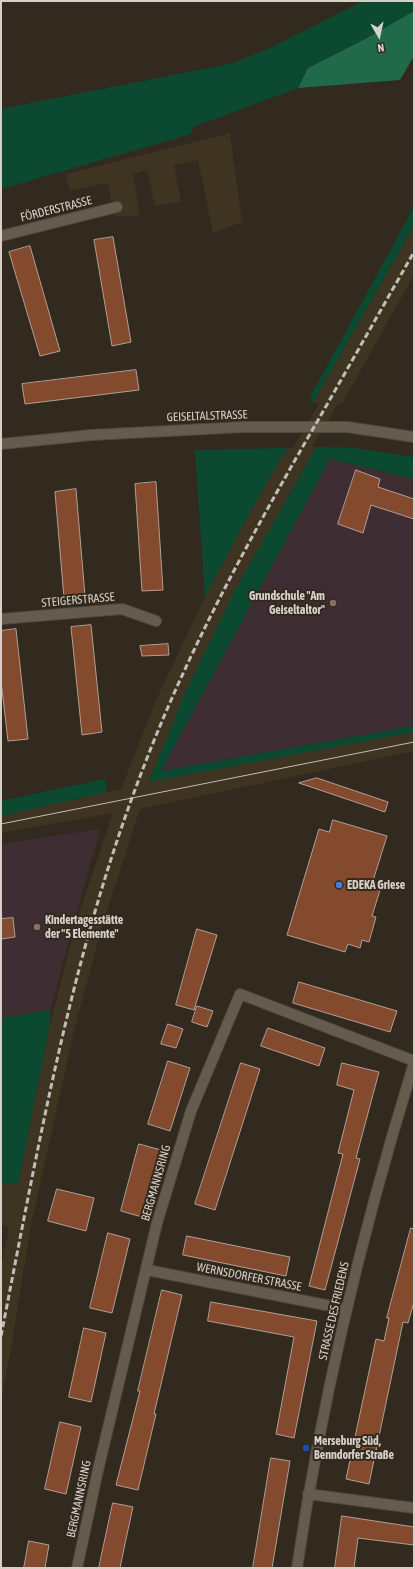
<!DOCTYPE html>
<meta charset="utf-8">
<style>
body{margin:0}
#map{position:relative;width:415px;height:1569px;overflow:hidden;background:#322a1e;font-family:"Asap Condensed",sans-serif}
canvas{display:block}
.frame{position:absolute;inset:0;border:2px solid #d6d0c9;pointer-events:none}
.north{position:absolute;left:359px;top:16px;width:40px;height:40px;-webkit-text-stroke:3px #322a1e;paint-order:stroke;rotate:171deg;font-size:11px;font-weight:700;line-height:16px;text-align:center;color:#d6d0c9}
.north::after{content:'';display:block;margin:auto;width:14px;height:18px;background:#d6d0c9;clip-path:polygon(50% 0,100% 100%,50% 72%,0 100%)}
</style>
<div id="map">
<canvas width="415" height="1569"></canvas>
<div class="frame"></div>
<div class="north">N</div>
</div>
<script>
const ctx = document.querySelector('canvas').getContext('2d');
ctx.lineJoin = 'round';
function fillPath(path, color) {
  ctx.fillStyle = color;
  ctx.fill(path, 'evenodd');
}
function stroke(path, color, width, dash) {
  ctx.strokeStyle = color;
  ctx.lineWidth = width;
  ctx.lineCap = dash ? 'butt' : 'round';
  ctx.setLineDash(dash || []);
  ctx.stroke(path);
}
function drawText(font, color, halo, rows, align = 'center') {
  ctx.font = font + ' "Asap Condensed",sans-serif';
  ctx.lineWidth = 4;
  ctx.setLineDash([]);
  ctx.textBaseline = 'middle';
  ctx.strokeStyle = halo;
  ctx.fillStyle = color;
  for (const [text, x, y, turn = 0] of rows) {
    ctx.save();
    ctx.translate(x, y);
    ctx.rotate((+turn || 0) * Math.PI / 180);
    ctx.textAlign = isNaN(turn) ? turn : align;
    if (halo) ctx.strokeText(text, 0, 0);
    ctx.fillText(text, 0, 0);
    ctx.restore();
  }
}
const built = new Path2D(`
 M230 133 242 222 213 233 198 160 174 165 181 202 155 206 147 170 133 174 140 215 114 217 108 183 69 191 66 174Z
 M414 226V275L342 404H338L312 447H316L277 516 150 781 414 732V751L140 809 102 926 74 1031 30 1230 13 1338 1 1401V1265L9 1227 2 1225 1 1228V1183L18 1185 50 1024 78 916 113 813 1 833V816L121 789 156 700 205 597 248 516 287 448H293L319 404 313 403Z`);
const education = new Path2D(`
 M330 459 414 479V726L160 771Z
 M100 829 50 1010 1 1018V844Z`);
const green = new Path2D(`
 M363 1H414V11L367 38 308 68 298 88 193 127 191 134 1 189V109L234 63 272 47Z
 M414 207V226L313 403 310 397Z
 M316 447 355 448 414 457V479L330 459 161 771 414 726V732L149 782 185 693 233 594Z
 M287 448 248 516 205 597 195 450Z
 M105 779 107 792 1 816V801Z
 M50 1010V1024L18 1185 1 1183V1018Z`);
const forest = new Path2D(`
 M414 11V56L400 80 298 88 308 68 367 38Z`);
const building = new Path2D(`
 M113 237 131 342 112 346 94 240Z
 M30 246 60 351 40 356 9 252Z
 M136 370 139 390 25 404 22 384Z
 M356 470 380 479 378 487 414 499V519L371 505 363 533 338 524Z
 M156 482 163 590 142 591 135 484Z
 M76 489 85 596 64 598 55 492Z
 M91 625 102 732 82 735 71 627Z
 M16 629 28 739 8 741 1 681V631Z
 M168 644 169 655 142 656 140 646Z
 M317 778 388 802 385 812 299 783Z
 M333 820 387 836 372 884 381 887 372 916 376 917 369 942 362 940 360 948 348 944 345 952 287 935 319 829 329 832Z
 M13 918 15 937 1 939V919Z
 M197 929 217 935 194 1010 176 1005Z
 M299 982 397 1011 390 1032 293 1003Z
 M197 1006 213 1011 207 1027 192 1022Z
 M168 1024 183 1029 176 1048 161 1044Z
 M268 1028 325 1048 319 1066 261 1046Z
 M168 1061 190 1068 170 1131 148 1124Z
 M241 1063 260 1069 215 1210 195 1204Z
 M342 1063 379 1072 356 1158 360 1159 325 1290 309 1286 343 1154 338 1153 354 1090 337 1085Z
 M139 1144 161 1150 142 1217 121 1211Z
 M57 1189 94 1198 86 1231 48 1221Z
 M411 1228 414 1229V1302L408 1323 403 1322 369 1484 346 1479 376 1339 384 1341 389 1318H387Z
 M108 1233 130 1239 112 1313 90 1308Z
 M187 1236 290 1257 286 1276 183 1255Z
 M162 1290 182 1295 154 1414H156L138 1490 116 1485 140 1391H138Z
 M211 1302 317 1321 294 1438 276 1434 294 1337 208 1321Z
 M84 1328 106 1333 91 1402 69 1397Z
 M60 1422 81 1427 66 1494 45 1489Z
 M271 1458 290 1461 272 1568H253Z
 M113 1503 133 1507 126 1539 120 1568H99Z
 M342 1516 414 1527V1545L358 1538 354 1568H335Z
 M29 1541 49 1545 45 1568H24Z`);
const minor = new Path2D(`
 M1 236 117 207
 M1 444 92 435 243 427H347L414 437
 M1 619 122 609 156 621
 M147 1270 346 1309
 M308 1494 414 1508
 M77 1568 98 1470 157 1223 191 1111 240 994 414 1061
 M297 1568C322 1397 363 1228 414 1063`);
const tram = new Path2D(`
 M1 824 414 742`);
const rail = new Path2D(`
 M1 1336C39 1143 72 951 144 766 191 643 255 529 321 415 352 361 383 306 414 252`);
const markers = [
 [333,603,4,"#8d6e63"],
 [339,885,4,"#3f7fe0"],
 [37,927,4,"#8d6e63"],
 [306,1448,4,"#1a4fb4"]
];
const streetNames = [
 ["FÖRDERSTRASSE",56,209,-14],
 ["GEISELTALSTRASSE",207,416,-2],
 ["STEIGERSTRASSE",78,600,-5],
 ["BERGMANNSRING",156,1183,-74],
 ["WERNSDORFER STRASSE",249,1277,11],
 ["STRASSE DES FRIEDENS",334,1311,-77],
 ["BERGMANNSRING",79,1499,-78]
];
const poiNames = [
 ["Grundschule \"Am",325,596,"right"],
 ["Geiseltaltor\"",325,610,"right"],
 ["EDEKA Griese",347,885],
 ["Kindertagesstätte",45,920],
 ["der \"5 Elemente\"",45,934],
 ["Merseburg Süd,",314,1441],
 ["Benndorfer Straße",314,1455]
];
fillPath(built, '#3f3321');
fillPath(education, '#3f2d34');
fillPath(green, '#0b4a31');
fillPath(forest, '#20694a');
fillPath(building, '#834a2d');
stroke(building, '#b19f97', 1);
stroke(minor, '#4f483d', 12);
stroke(minor, '#655c4e', 10);
stroke(tram, '#c3bdb6', 1);
stroke(rail, '#c3bdb6', 3, [6, 3]);
for (const [x, y, r, color] of markers) {
  const dot = new Path2D();
  dot.arc(x, y, r, 0, 2 * Math.PI);
  ctx.fillStyle = color;
  ctx.fill(dot);
  stroke(dot, '#322a1e', 1.5);
}
drawText('12px', '#d6d0c9', '#322a1e', streetNames);
drawText('bold 12px', '#d6d0c9', '#322a1e', poiNames, 'left');
</script>
